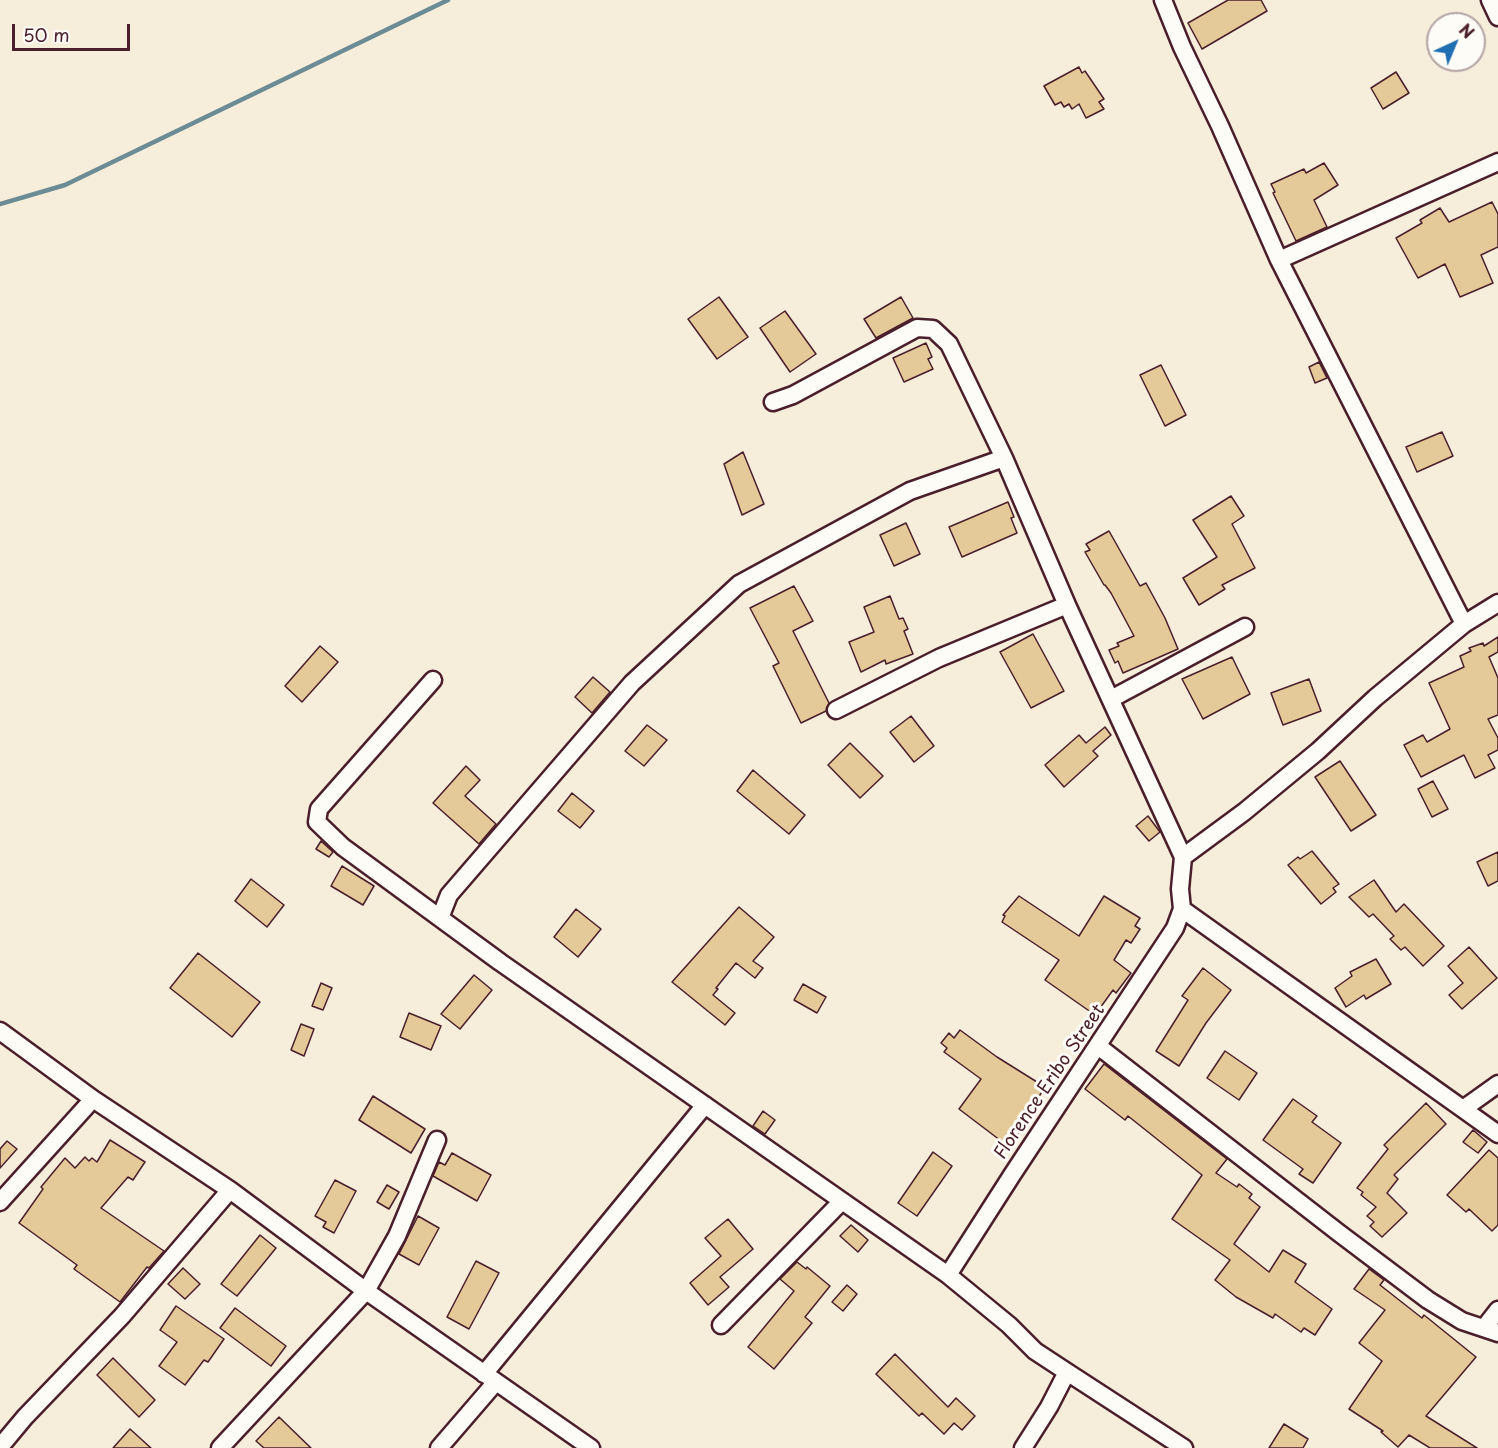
<!DOCTYPE html>
<style>
body{margin:0}
#map{position:relative;width:1498px;height:1448px;overflow:hidden;background:#f6eddb;font-family:"Playpen Sans",sans-serif}
canvas{display:block}
.north{position:absolute;left:1426px;top:12px;width:60px;height:60px;box-sizing:border-box;background:#fdfcf7;border:2px solid #b5a4a5;border-radius:50%;rotate:44deg;font-size:16px;font-weight:700;line-height:24px;text-align:center;color:#4a1f2b}
.north::after{content:'';display:block;margin:auto;width:21px;height:27px;background:#1f6fb2;clip-path:polygon(50% 0,100% 100%,50% 72%,0 100%)}
.scale{position:absolute;left:12px;top:24px;width:118px;height:27px;box-sizing:border-box;border:3px solid #4a1f2b;border-top:0;padding-left:8px;font-size:18px;line-height:21px;white-space:nowrap;color:#4a1f2b;-webkit-text-stroke:4px #fdfcf7;paint-order:stroke}
</style>
<div id="map">
<canvas width="1498" height="1448"></canvas>
<div class="north">N</div>
<div class="scale">50 m</div>
</div>
<script>
const ctx = document.querySelector('canvas').getContext('2d');
ctx.lineJoin = 'round';
function stroke(path, color, width, dash) {
  ctx.strokeStyle = color;
  ctx.lineWidth = width;
  ctx.lineCap = dash ? 'butt' : 'round';
  ctx.setLineDash(dash || []);
  ctx.stroke(path);
}
function fillPath(path, color) {
  ctx.fillStyle = color;
  ctx.fill(path, 'evenodd');
}
function drawText(font, color, halo, rows, align = 'center') {
  ctx.font = font + ' "Playpen Sans",sans-serif';
  ctx.lineWidth = 6;
  ctx.setLineDash([]);
  ctx.textBaseline = 'middle';
  ctx.strokeStyle = halo;
  ctx.fillStyle = color;
  for (const [text, x, y, turn = 0] of rows) {
    ctx.save();
    ctx.translate(x, y);
    ctx.rotate((+turn || 0) * Math.PI / 180);
    ctx.textAlign = isNaN(turn) ? turn : align;
    if (halo) ctx.strokeText(text, 0, 0);
    ctx.fillText(text, 0, 0);
    ctx.restore();
  }
}
const stream = new Path2D(`
 M0 204 65 185 448 0`);
const building = new Path2D(`
 M1228 0H1261L1267 11 1202 49 1188 23Z
 M1079 67 1082 73 1085 71 1104 99 1099 102 1104 109 1086 118 1079 104 1072 109 1069 104 1064 107 1061 102 1055 105 1044 86Z
 M1396 72 1409 93 1383 109 1371 88Z
 M1324 163 1338 185 1314 200 1327 227 1296 241 1273 193 1275 192 1271 184 1304 169 1306 173Z
 M1492 202 1498 214V247L1481 255 1493 283 1460 297 1445 264 1418 278 1396 238 1422 223 1420 220 1440 208 1449 222Z
 M719 297 748 337 717 359 688 319Z
 M901 297 913 318 876 338 864 319Z
 M785 311 816 354 790 372 760 328Z
 M926 343 932 357 928 359 933 369 904 382 893 358Z
 M1319 362 1327 378 1315 383 1309 367Z
 M1161 365 1186 415 1165 426 1140 375Z
 M1442 432 1453 456 1417 472 1406 447Z
 M743 452 764 504 742 515 724 464Z
 M1231 496 1244 516 1232 524 1255 568 1222 585 1225 589 1199 605 1183 578 1217 557 1193 520Z
 M1008 502 1014 517 1011 518 1017 533 962 557 949 527Z
 M906 523 920 554 894 566 880 535Z
 M1109 531 1140 586 1146 583 1165 618 1178 649 1123 673 1118 661 1115 663 1109 650 1119 646 1117 643 1134 636 1111 593 1105 585H1104L1085 552 1090 550 1086 544Z
 M794 586 813 621 793 631 829 703 826 711 801 723 773 666 779 663 750 608Z
 M890 596 899 619 903 618 908 629 904 631 913 654 886 664 885 660 861 672 849 642 874 632 864 607Z
 M1033 634 1064 691 1031 708 1000 652Z
 M1498 637V652L1489 657 1498 678V715L1488 719 1498 738V750L1488 755 1495 768 1475 778 1464 755 1421 777 1404 745 1423 735 1427 742 1450 729 1429 683 1464 667 1460 656 1471 651 1469 648 1483 643 1484 646Z
 M320 646 338 662 302 702 285 686Z
 M1232 657 1250 694 1203 719 1182 679Z
 M593 677 610 692 592 713 575 697Z
 M1309 679 1321 711 1283 725 1271 693Z
 M911 716 934 746 914 762 890 732Z
 M647 725 667 740 644 766 625 751Z
 M1105 727 1111 735 1093 751 1098 756 1064 787 1045 765 1079 735 1086 743Z
 M850 743 883 776 860 798 828 765Z
 M1340 761 1376 815 1351 831 1315 777Z
 M466 766 480 780 465 796 496 824 479 844 433 803Z
 M753 770 805 815 789 834 737 791Z
 M1433 781 1448 809 1432 817 1418 789Z
 M572 793 594 811 580 828 558 811Z
 M1148 816 1160 832 1149 841 1136 826Z
 M321 841 333 852 329 857 316 849Z
 M1312 851 1339 884 1333 888 1336 892 1321 904 1288 865 1298 857 1300 859Z
 M1498 852V881L1488 886 1477 862Z
 M342 866 374 886 363 905 331 886Z
 M251 879 284 905 267 927 235 901Z
 M1374 880 1396 912 1404 904 1444 946 1423 966 1405 947 1401 950 1390 939 1394 936 1373 914 1369 917 1349 897Z
 M1019 896 1079 936 1104 896 1140 918 1135 926 1140 929 1131 943 1126 940 1114 960 1131 973 1116 993 1113 990 1095 1015 1045 980 1059 960 1002 922 1005 916 1003 915Z
 M739 907 774 937 753 961 763 968 755 978 736 963 716 988 718 989 713 995 735 1013 725 1025 672 982Z
 M576 909 601 929 578 957 554 937Z
 M1469 947 1497 978 1462 1009 1449 995 1463 983 1448 966Z
 M198 953 260 1002 232 1037 170 988Z
 M1376 959 1391 984 1366 999 1364 995 1346 1007 1335 988 1352 976 1350 972Z
 M1203 968 1231 990 1206 1023 1179 1066 1156 1051 1188 1000 1182 996Z
 M474 975 492 990 460 1029 441 1014Z
 M321 983 332 988 323 1010 312 1006Z
 M803 984 826 997 817 1013 794 1000Z
 M409 1013 441 1026 431 1050 400 1037Z
 M301 1024 314 1029 304 1056 291 1050Z
 M960 1030 997 1057 1045 1087 1021 1125 1023 1127 1009 1147 959 1109 981 1079 944 1052 947 1048 941 1043 949 1033 954 1038Z
 M1225 1051 1257 1073 1239 1100 1207 1078Z
 M1104 1064 1227 1159 1216 1173 1237 1187 1239 1184 1252 1194 1249 1198 1260 1207 1234 1244 1269 1272 1283 1250 1306 1264 1295 1282 1332 1309 1315 1335 1304 1328 1301 1332 1275 1314 1273 1318 1236 1297 1215 1280 1230 1260 1172 1219 1202 1175 1128 1116 1125 1120 1085 1089Z
 M373 1096 425 1129 411 1153 359 1120Z
 M1293 1099 1317 1116 1312 1122 1341 1143 1313 1183 1299 1174 1303 1169 1263 1140Z
 M1426 1103 1446 1124 1394 1175 1398 1179 1387 1193 1407 1213 1382 1237 1370 1226 1374 1222 1367 1216 1376 1207 1361 1195 1363 1192 1357 1188 1388 1149 1384 1145Z
 M763 1111 775 1120 765 1134 753 1126Z
 M1473 1130 1487 1142 1478 1153 1463 1142Z
 M110 1140 145 1162 133 1180 128 1177 101 1208 164 1251 149 1268 147 1267 120 1302 74 1269 77 1265 19 1223 43 1189 41 1187 65 1158 75 1168 85 1157 89 1161 92 1158 97 1162Z
 M7 1141 17 1149 0 1168V1149Z
 M1489 1150 1498 1158V1225L1492 1231 1469 1209 1466 1212 1447 1195Z
 M933 1152 952 1166 917 1216 898 1203Z
 M452 1153 491 1175 477 1201 433 1176 439 1162 445 1165Z
 M335 1180 356 1191 334 1233 323 1227 326 1222 315 1216Z
 M387 1185 399 1192 389 1209 377 1202Z
 M418 1216 439 1228 419 1265 399 1254Z
 M728 1219 753 1249 720 1277 729 1287 708 1305 690 1283 721 1256 705 1238Z
 M851 1225 868 1240 858 1252 840 1236Z
 M260 1235 276 1248 237 1296 221 1284Z
 M476 1261 499 1273 469 1329 447 1317Z
 M797 1262 806 1269 807 1267 830 1286 805 1317 812 1323 774 1369 748 1347 794 1291 780 1279Z
 M183 1268 200 1284 185 1299 168 1284Z
 M1369 1269 1384 1280 1380 1285 1422 1318 1424 1315 1476 1357 1426 1416 1477 1448H1430L1409 1435 1398 1447 1381 1432 1383 1431 1349 1409 1382 1361 1359 1343 1385 1310 1354 1289Z
 M847 1285 857 1294 843 1311 832 1302Z
 M176 1306 224 1339 208 1362 204 1360 185 1385 159 1366 177 1342 160 1330Z
 M235 1308 286 1346 271 1366 220 1328Z
 M895 1354 948 1407 956 1398 975 1416 962 1430 954 1423 944 1434 922 1413 919 1416 876 1374Z
 M113 1358 155 1400 139 1417 97 1375Z
 M279 1417 311 1448H264L256 1441Z
 M1284 1424 1308 1439 1303 1448H1269Z
 M130 1429 151 1448H113Z`);
const minor = new Path2D(`
 M1163 0 1182 47 1220 126 1279 260 1464 624
 M1490 0 1498 17
 M1279 260 1498 162
 M773 402 793 395 917 328 933 329 949 344 1004 458 1067 605 1183 857
 M433 680 319 809 317 822 343 847 500 962 948 1275 1009 1325 1035 1351 1067 1372 1049 1407 1023 1448
 M1111 699 1245 627
 M836 710 939 658 1067 605
 M1182 909 1498 1134
 M440 918 449 895 632 683 739 584 910 491 1004 458
 M0 1031 93 1099 230 1190 366 1291 591 1448
 M1098 1046 1339 1233 1428 1300 1462 1321 1498 1333
 M1463 1109 1498 1084
 M0 1202 93 1099
 M948 1275 1012 1175 1175 928 1182 909 1180 889 1183 857 1244 812 1318 751 1375 698 1464 624 1498 603
 M721 1325 842 1201
 M1484 1328 1498 1310
 M1067 1372 1184 1448
 M484 1374 705 1105
 M0 1447 25 1417 122 1316 230 1190
 M220 1448 366 1291 397 1236 437 1140
 M439 1448 495 1383`);
const streetNames = [
 ["Florence Eribo Street",1050,1082,-56]
];
stroke(stream, '#6c8c95', 4.5);
fillPath(building, '#e4c999');
stroke(building, '#4a1f2b', 1.5);
stroke(minor, '#4a1f2b', 21);
stroke(minor, '#fdfcf7', 16);
drawText('18px', '#4a1f2b', '#fdfcf7', streetNames);
</script>
